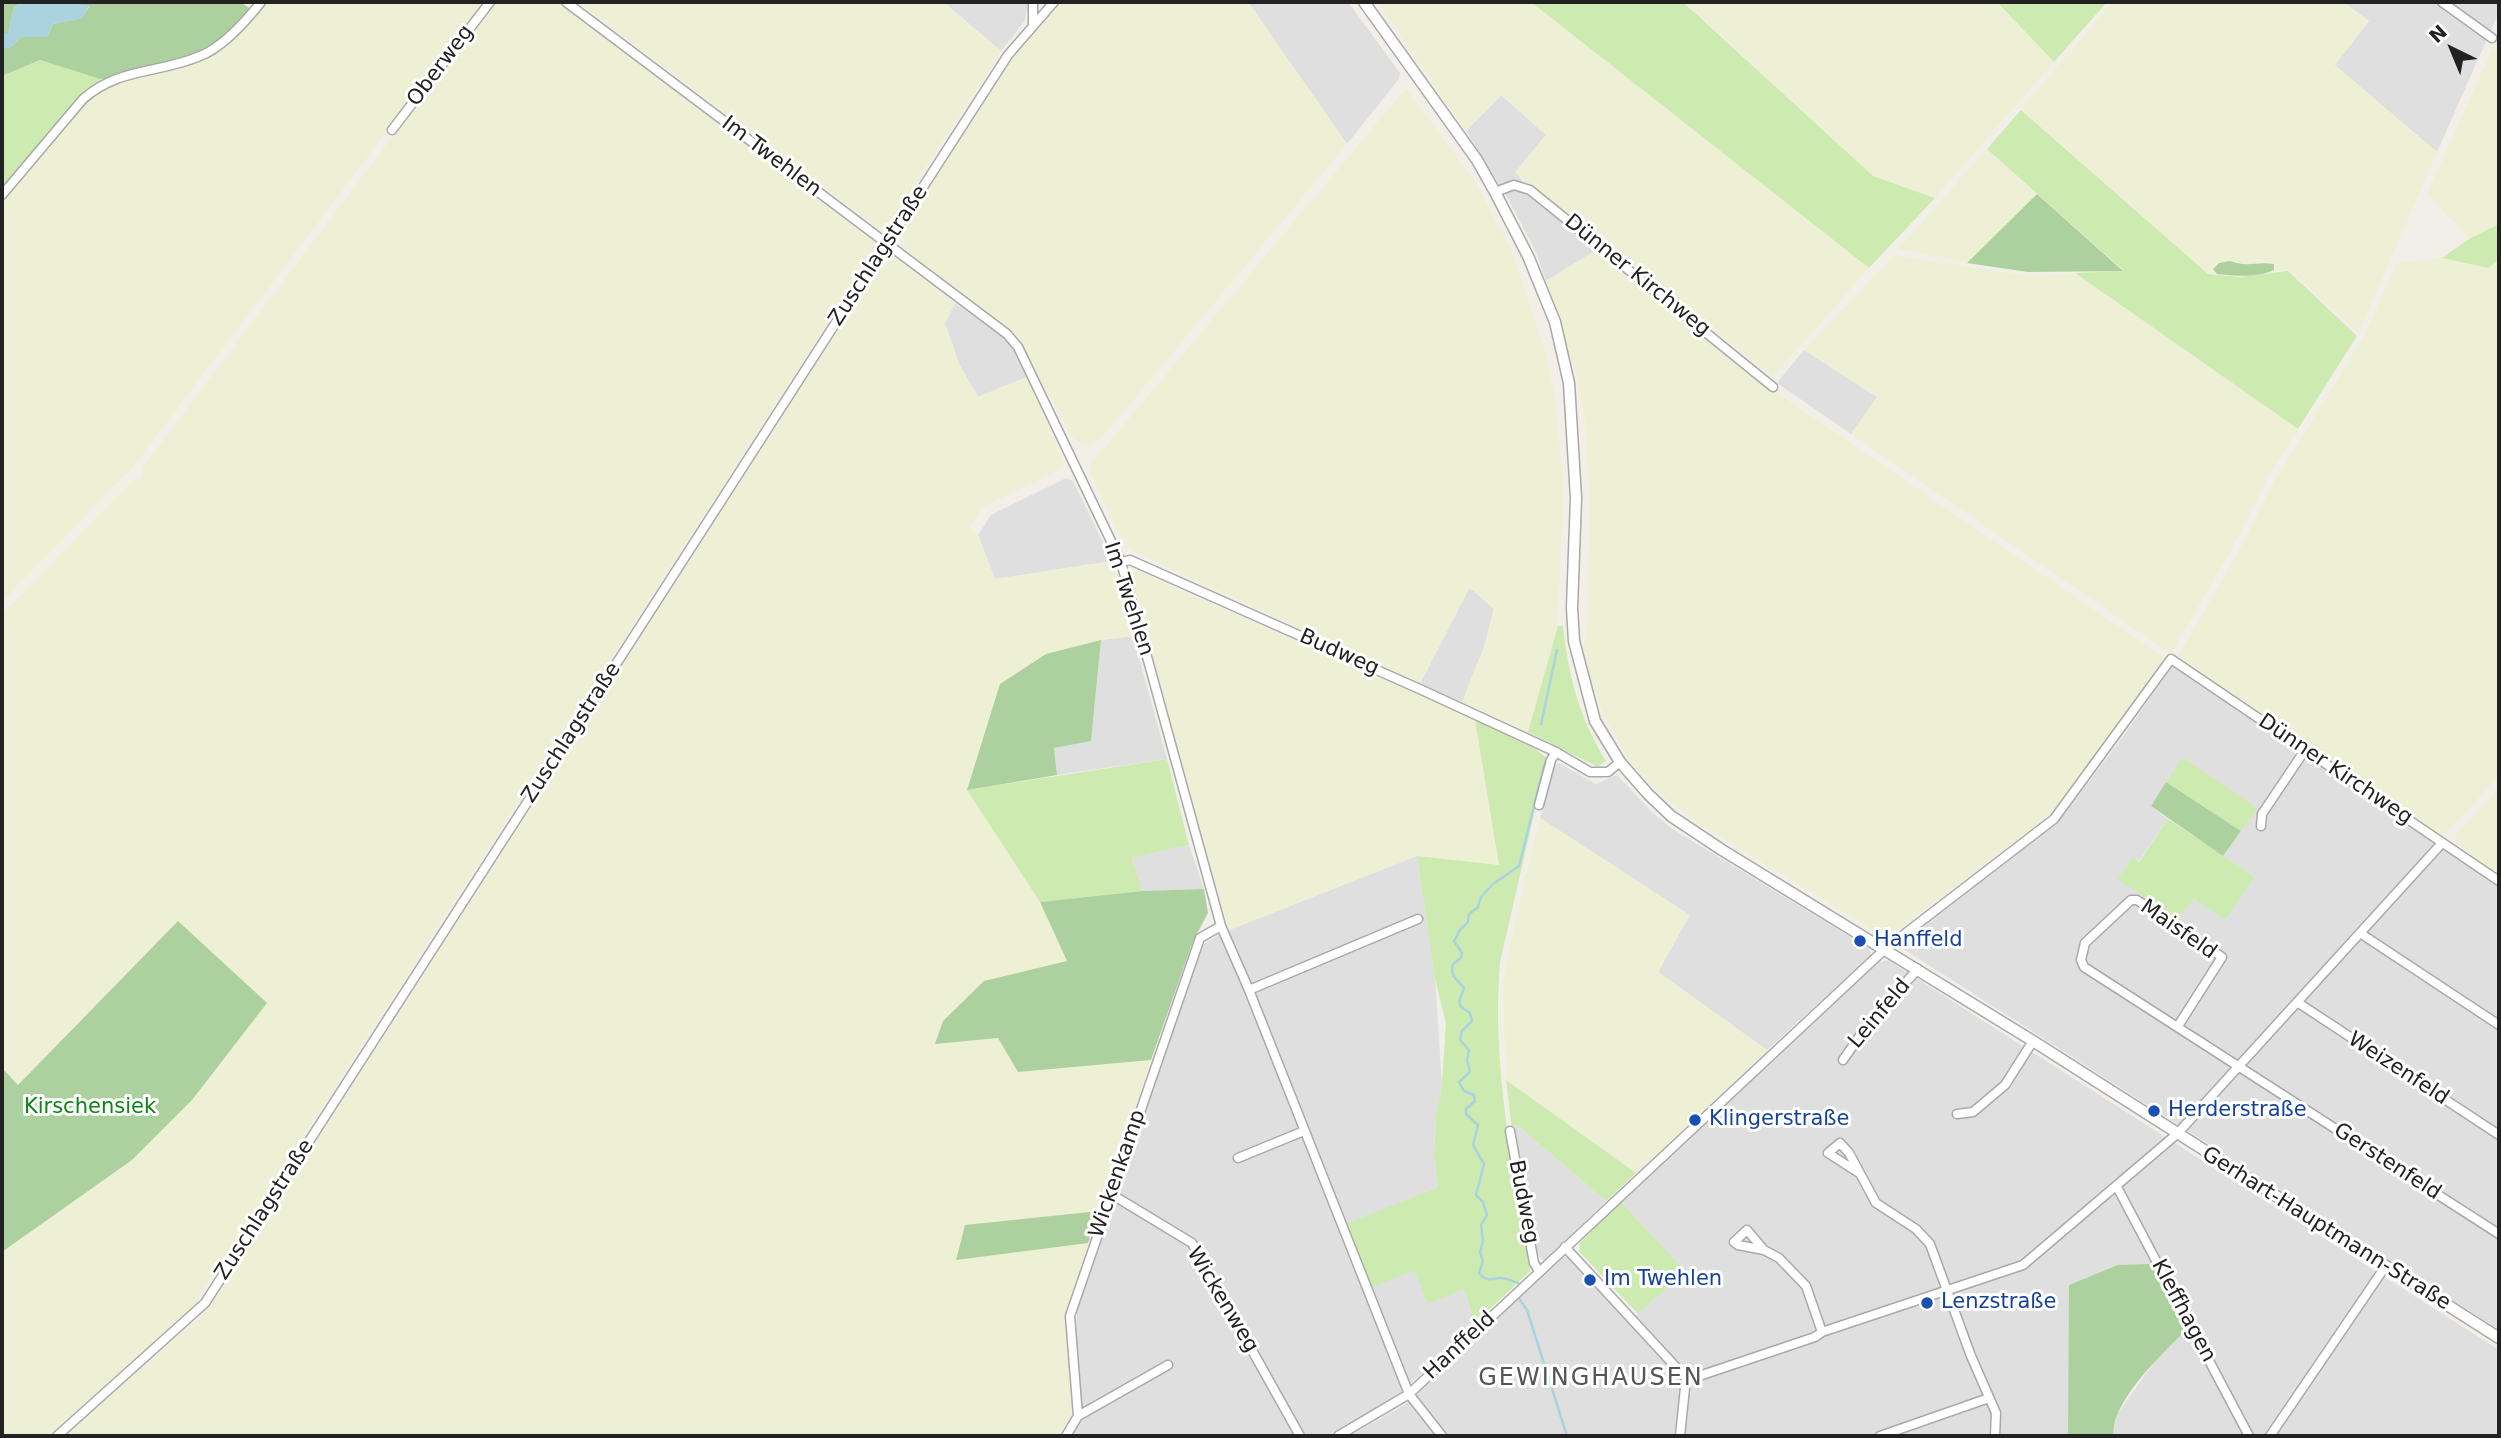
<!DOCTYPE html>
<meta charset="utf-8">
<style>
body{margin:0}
#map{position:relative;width:2501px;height:1438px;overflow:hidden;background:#f2efe9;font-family:"DejaVu Sans",sans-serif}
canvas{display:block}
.frame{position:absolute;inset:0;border:4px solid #222;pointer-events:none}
.north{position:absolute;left:2417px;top:14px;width:70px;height:70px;-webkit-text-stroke:5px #fff;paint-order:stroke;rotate:317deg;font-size:19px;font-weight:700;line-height:28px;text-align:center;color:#222}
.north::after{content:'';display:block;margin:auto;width:24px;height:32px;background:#222;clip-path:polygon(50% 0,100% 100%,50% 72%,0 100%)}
</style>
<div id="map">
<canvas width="2501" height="1438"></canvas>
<div class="frame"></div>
<div class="north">N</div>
</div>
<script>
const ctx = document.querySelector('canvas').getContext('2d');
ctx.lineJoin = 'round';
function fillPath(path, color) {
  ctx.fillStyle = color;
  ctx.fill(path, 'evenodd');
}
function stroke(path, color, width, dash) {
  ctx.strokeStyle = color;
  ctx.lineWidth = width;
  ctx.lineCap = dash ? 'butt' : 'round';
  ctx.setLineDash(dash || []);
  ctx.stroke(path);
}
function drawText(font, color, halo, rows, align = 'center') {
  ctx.font = font + ' "DejaVu Sans",sans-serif';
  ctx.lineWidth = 6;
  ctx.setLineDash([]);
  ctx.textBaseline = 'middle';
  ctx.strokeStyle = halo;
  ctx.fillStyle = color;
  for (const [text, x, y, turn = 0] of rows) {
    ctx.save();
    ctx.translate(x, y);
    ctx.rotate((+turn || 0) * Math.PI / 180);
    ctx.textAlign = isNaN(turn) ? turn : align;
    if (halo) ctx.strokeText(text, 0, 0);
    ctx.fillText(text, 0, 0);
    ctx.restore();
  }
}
const residential = new Path2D(`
 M948 2H1027L1028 6 1024 22 1001 51 946 4Z
 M1248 2H1348L1400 73 1399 79 1347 144Z
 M2343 2H2499V12L2437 152 2334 65 2369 21Z
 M1501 95 1546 135 1516 172 1530 192 1598 249 1546 281 1536 252 1506 195 1466 131Z
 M955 303 1004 337 1014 348 1027 377 978 397 959 364 945 323Z
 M1804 350 1877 397 1851 434 1777 383Z
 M1066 478 1073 481 1112 561 995 579 978 535 991 515Z
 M1469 587 1494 609 1484 647 1462 702 1420 684Z
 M1133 636 1167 759 1057 775 1054 748 1091 741 1101 640Z
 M2173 665 2499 887V1330L1902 948 1901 943 1911 935 2058 822 2122 738ZM2183 757 2257 809 2223 856 2255 877 2195 899 2175 919 2138 862 2168 819 2151 806Z
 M1559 763 1596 784 1617 775 1652 812 1671 828 1870 949 1871 955 1767 1050 1658 972 1689 915 1540 818 1554 766Z
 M1189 845 1204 889 1142 891 1132 858Z
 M1417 856 1435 979 1442 1083 1436 1116 1434 1156 1438 1187 1346 1225 1415 1271 1464 1289 1475 1323 1396 1397 1326 1436H1071L1083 1416 1076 1343 1077 1309 1203 944 1229 930Z
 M1888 960 2499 1350V1436H2113L2116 1416 2154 1362 2069 1389 2068 1436H1350L1404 1405 1560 1257H1569L1629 1322 1638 1314 1684 1271 1620 1201 1877 963Z
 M1517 1125 1606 1201 1544 1261 1538 1255 1512 1129Z`);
const farmland = new Path2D(`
 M242 2H267L266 4 268 2H485L132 468 2 602V201L98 91 257 14Z
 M494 2H558L874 241 875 246 872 254 188 1314 47 1436H2V1252L132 1160 192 1100 266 1003 178 921 18 1085 2 1068V614L131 482 142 478 143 467Z
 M578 2H948L946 5 1001 51 884 232Z
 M1063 2H1248L1347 144 1100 440 1084 446 1073 438 1017 337 906 251 902 231 1014 56Z
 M1377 2H1531L1869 268 1773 377 1515 172 1546 135 1502 95 1466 131Z
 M1684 2H1997L2054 62 1935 198 1873 176Z
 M2112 2H2343L2369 21 2335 65 2437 152 2359 332 2289 270 2269 273 2275 270 2274 264 2263 262 2247 266 2230 260 2224 263 2218 262 2212 268 2217 274 2207 273 2021 109Z
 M2499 34V224L2470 239 2427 194Z
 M1406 88 1472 177 1511 249 1546 353 1555 398 1563 481 1558 626 1528 732 1462 702 1484 647 1494 609 1470 587 1420 684 1126 548 1090 473V465Z
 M1987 149 2037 194 1967 263 1898 249Z
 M1598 249 1769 387 2163 657 2162 662 2061 801 2044 819 1886 938 1702 826 1671 803 1650 785 1624 752 1604 716 1589 677 1584 642 1588 625 1589 488 1585 421 1576 372 1546 281Z
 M1894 255 2030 276 2074 273 2298 429 2269 476 2239 536 2171 654 1851 434 1877 397 1804 350Z
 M893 256 955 303 945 324 959 364 978 397 1027 377 1064 463 1062 469 983 507 970 527 978 535 995 579 1112 561 1133 636 1101 640 1046 654 1040 902 1067 961 984 981 935 1044 998 1038 1018 1072 1151 1060 1099 1211 965 1225 956 1259 1088 1243 1067 1311 1072 1414 1058 1436H65L204 1313 223 1287 876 271 886 258Z
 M2442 258 2487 268 2499 260V776L2448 831 2439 833 2177 658 2245 540 2275 480 2363 338 2397 263Z
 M1134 570 1475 720 1499 866 1417 856 1229 930 1130 574Z
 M2499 788V874L2456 844 2455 836Z
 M1540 818 1690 915 1658 972 1767 1050 1636 1173 1506 1080 1503 983 1508 952Z`);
const grass = new Path2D(`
 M1531 2H1683L1873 176 1935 198 1869 268Z
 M1997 2H2107L2054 62Z
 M40 60 100 79 120 80 98 91 2 201V76Z
 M2021 110 2208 274 2239 277 2288 271 2357 336 2298 429 2075 273 2124 271 1987 149Z
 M2499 224V260L2488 268 2442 258 2469 239Z
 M1558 626H1563C1568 675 1580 719 1606 761L1598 767 1528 732Z
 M1475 720 1534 748 1547 758 1500 962C1491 1066 1514 1169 1530 1271L1475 1323 1464 1289 1427 1304 1415 1271 1371 1287 1346 1224 1438 1187 1434 1156 1436 1116 1442 1083 1446 1023 1435 979 1417 856 1499 865Z
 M2183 757 2258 809 2241 831 2166 782Z
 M1167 759 1189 845 1132 858 1142 891 1040 902 967 790Z
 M2168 819 2255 877 2225 919 2195 899 2176 919 2118 879 2132 858 2139 862Z
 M1506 1080 1636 1173 1606 1201 1517 1125 1512 1129Z
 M1620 1201 1685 1271 1638 1314 1579 1251 1580 1243Z`);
const forest = new Path2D(`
 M2 2H23L14 8 8 35 2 34Z
 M67 2H241L257 14 223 46 120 80 100 79 40 60 2 76V48H9L21 37H47L53 24 81 18 89 7Z
 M2037 194 2123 271 2028 272 1967 263Z
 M2230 261C2251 268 2255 261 2274 264V270C2257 278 2236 276 2217 274L2213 269 2219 263Z
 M1101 640 1091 741 1054 748 1057 775 967 790 1000 684 1046 654Z
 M2166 782 2241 831 2223 856 2151 806Z
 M1204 889 1208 913 1193 941 1151 1060 1018 1072 998 1038 935 1044 943 1021 984 981 1067 961 1040 902 1142 891Z
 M178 921 267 1003 192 1100 132 1160 2 1252V1068L18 1085Z
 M1099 1211 1088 1243 956 1260 965 1225Z
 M2151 1264 2186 1330C2161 1355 2132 1382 2117 1415 2114 1421 2114 1429 2113 1436H2068L2069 1285 2118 1265Z`);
const water = new Path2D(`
 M23 2H67L89 6 82 18 53 24 47 37H21L9 48H2V34H8L14 8Z`);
const stream = new Path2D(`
 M1541 724 1557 650
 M1518 1283C1512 1281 1506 1278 1500 1278 1491 1279 1486 1282 1479 1273L1483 1261 1480 1252 1483 1241 1481 1225 1487 1215 1483 1202 1476 1195 1484 1164 1473 1145 1478 1125 1466 1114V1109L1475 1101 1474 1095 1464 1091 1459 1082 1470 1072 1467 1060 1469 1050 1460 1040 1462 1031 1472 1021 1470 1013 1461 1007 1459 1002 1464 988C1457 979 1450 977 1453 964L1461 958 1462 953 1454 941 1460 930 1468 922 1469 914 1478 907 1481 897 1493 884 1519 866 1545 762
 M1518 1297 1527 1310 1567 1436`);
const minor = new Path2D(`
 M566 2 1007 334 1018 347 1121 562 1221 926 1249 990 1409 1394 1442 1436
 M1033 2V24
 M2442 2 2492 38
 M392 130 490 2
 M1495 192 1514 185 1530 190 1773 387
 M2 195 83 99C120 67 158 74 200 56 223 47 246 21 261 2
 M1121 562 1130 560 1424 691 1556 752 1590 772H1608L1620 762
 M1539 805 1551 760 1556 752
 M2261 826 2262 814 2305 750
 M2360 933 2499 1025
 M1249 990 1418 919
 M2297 1002 2499 1135
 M2178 1026 2222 957 2137 900H2131L2085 943 2081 960 2084 967 2499 1234
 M1843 1060 1871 1020 1918 969
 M1957 1114 1973 1112 2005 1085 2033 1041
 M1510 1131 1534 1263 1539 1271
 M1238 1158 1304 1131
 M1859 1173 1828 1153 1840 1143 1849 1153 1876 1203 1916 1229 1930 1244 1971 1356 1996 1413 1995 1436
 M2117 1187 2249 1436
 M1111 1194 1192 1243 1300 1436
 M1565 1247 1686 1378 1680 1436
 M1764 1250 1738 1245 1734 1242 1747 1230 1764 1250 1779 1258 1806 1286 1822 1332
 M1686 1378 1699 1376 1815 1337 1822 1332 2023 1265 2177 1134 2442 843
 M1078 1416 1168 1365
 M57 1436 205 1303 1008 55 1054 2
 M1066 1436 1078 1416 1070 1316 1200 938 1221 926
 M1338 1436 1409 1394 1885 949 2054 819 2171 659 2499 881
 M1880 1436 1989 1398
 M2270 1436 2385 1267`);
const tertiary = new Path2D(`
 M1364 2 1477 160 1495 192 1528 256 1555 322 1569 383 1576 498 1572 608 1574 641 1595 721 1620 762 1648 794 1671 816 1722 850 2033 1041 2499 1338`);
const markers = [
 [1860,941,7,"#1a4fb4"],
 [2154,1111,7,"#1a4fb4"],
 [1695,1120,7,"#1a4fb4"],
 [1590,1280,7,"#1a4fb4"],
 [1927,1303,7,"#1a4fb4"]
];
const streetNames = [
 ["Oberweg",441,66,-53],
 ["Im Twehlen",771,157,37],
 ["Zuschlagstraße",879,256,-57],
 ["Dünner Kirchweg",1637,276,39],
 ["Im Twehlen",1128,599,72],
 ["Budweg",1339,653,24],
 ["Zuschlagstraße",572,733,-57],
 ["Dünner Kirchweg",2335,770,34],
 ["Maisfeld",2178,930,35],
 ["Leinfeld",1880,1014,-50],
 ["Weizenfeld",2398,1069,33],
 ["Gerstenfeld",2387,1162,33],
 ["Wickenkamp",1118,1174,-71],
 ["Budweg",1523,1202,79],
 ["Zuschlagstraße",265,1210,-57],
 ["Gerhart-Hauptmann-Straße",2326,1229,32],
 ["Wickenweg",1222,1300,59],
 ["Kleffhagen",2183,1311,62],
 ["Hanffeld",1460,1346,-43]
];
const transitNames = [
 ["Hanffeld",1874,941],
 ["Herderstraße",2168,1111],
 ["Klingerstraße",1709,1120],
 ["Im Twehlen",1604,1280],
 ["Lenzstraße",1941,1303]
];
const parkNames = [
 ["Kirschensiek",90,1108]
];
const quarterNames = [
 ["GEWINGHAUSEN",1591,1379]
];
fillPath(residential, '#e0dfdf');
fillPath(farmland, '#eef0d5');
fillPath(grass, '#cdebb0');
fillPath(forest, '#add19e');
fillPath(water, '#aad3df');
stroke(stream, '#aad3df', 2.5);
stroke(minor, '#a9a9a9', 11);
stroke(tertiary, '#a9a9a9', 13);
stroke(minor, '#fff', 8);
stroke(tertiary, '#fff', 10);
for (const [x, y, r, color] of markers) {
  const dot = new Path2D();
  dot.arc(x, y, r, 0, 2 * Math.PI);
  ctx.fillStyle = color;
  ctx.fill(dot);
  stroke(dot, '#fff', 2.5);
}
drawText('21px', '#222', '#fff', streetNames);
drawText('21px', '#164399', '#fff', transitNames, 'left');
drawText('21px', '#0c8416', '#fff', parkNames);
ctx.letterSpacing = '2px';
drawText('24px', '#555', '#fff', quarterNames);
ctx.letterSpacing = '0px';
</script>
